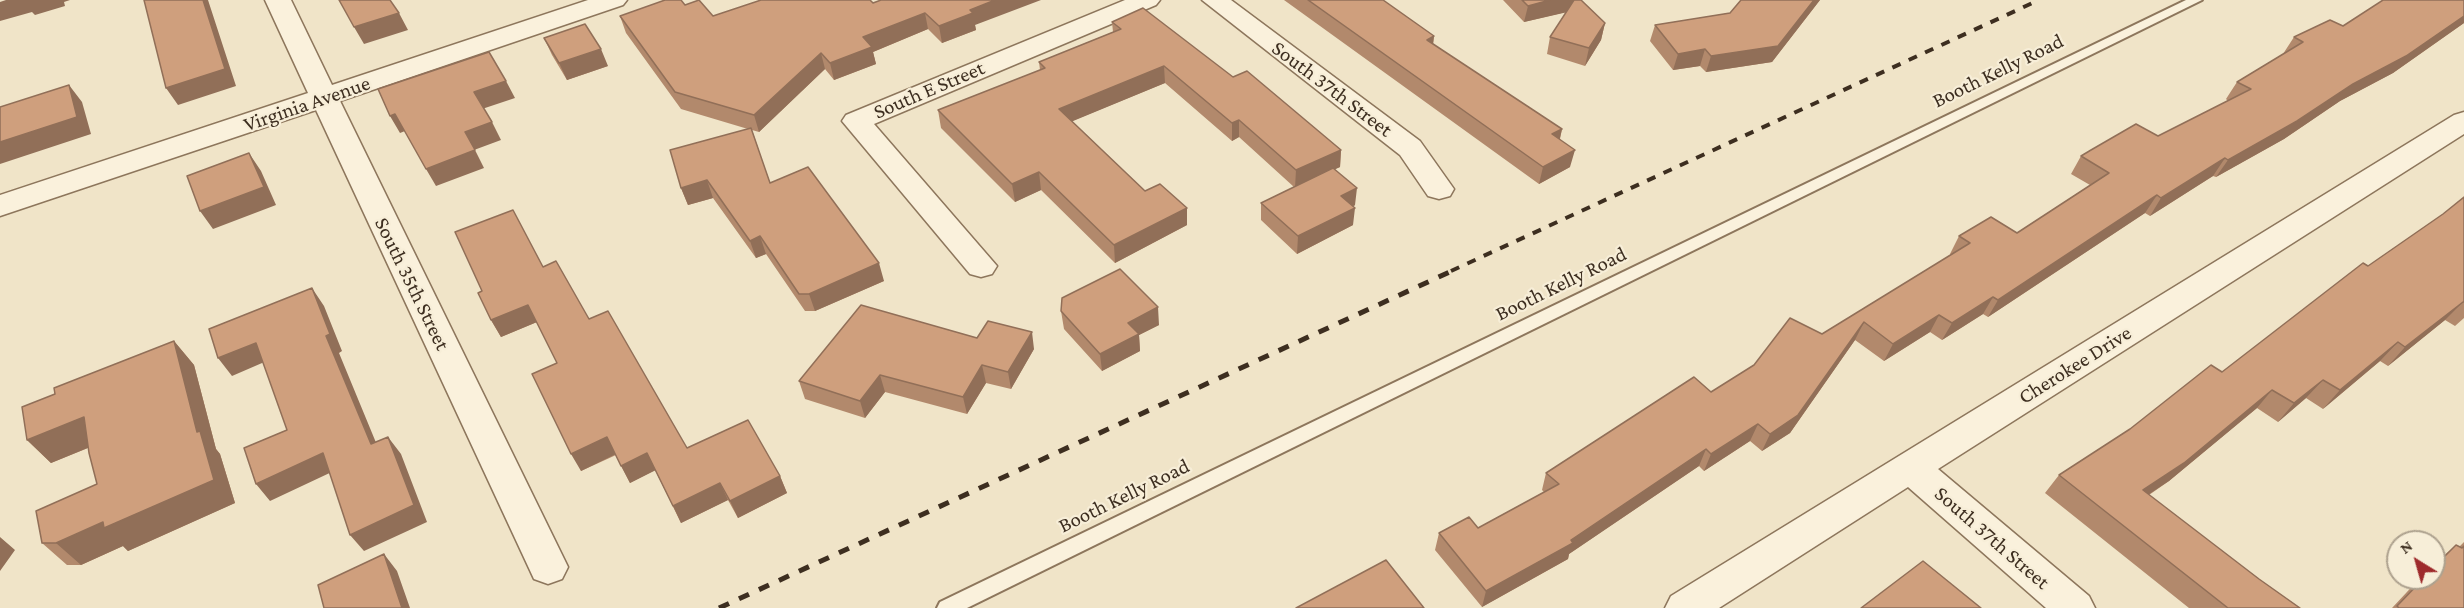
<!DOCTYPE html>
<style>
body{margin:0}
#map{position:relative;width:2464px;height:608px;overflow:hidden;background:#f0e4c8;font-family:"Crimson Pro",serif}
canvas{display:block}
.north{position:absolute;left:2386px;top:530px;width:60px;height:60px;box-sizing:border-box;background:#f7eed8;border:2px solid #ada18e;border-radius:50%;rotate:323deg;font-size:16px;font-weight:700;line-height:24px;text-align:center;color:#3d2e20}
.north::after{content:'';display:block;margin:auto;width:21px;height:27px;background:#9e2a2b;clip-path:polygon(50% 0,100% 100%,50% 72%,0 100%)}
</style>
<div id="map">
<canvas width="2464" height="608"></canvas>
<div class="north">N</div>
</div>
<script>
const ctx = document.querySelector('canvas').getContext('2d');
ctx.lineJoin = 'round';
function stroke(path, color, width, dash) {
  ctx.strokeStyle = color;
  ctx.lineWidth = width;
  ctx.lineCap = dash ? 'butt' : 'round';
  ctx.setLineDash(dash || []);
  ctx.stroke(path);
}
function fillPath(path, color) {
  ctx.fillStyle = color;
  ctx.fill(path, 'evenodd');
}
function drawText(font, color, halo, rows, align = 'center') {
  ctx.font = font + ' "Crimson Pro",serif';
  ctx.lineWidth = 4.5;
  ctx.setLineDash([]);
  ctx.textBaseline = 'middle';
  ctx.strokeStyle = halo;
  ctx.fillStyle = color;
  for (const [text, x, y, turn = 0] of rows) {
    ctx.save();
    ctx.translate(x, y);
    ctx.rotate((+turn || 0) * Math.PI / 180);
    ctx.textAlign = isNaN(turn) ? turn : align;
    if (halo) ctx.strokeText(text, 0, 0);
    ctx.fillText(text, 0, 0);
    ctx.restore();
  }
}
const lane = new Path2D(`
 M2186 0H2202L967 608H937L940 602Z`);
const street = new Path2D(`
 M265 0H291L332 85 588 0H627L623 5 340 101 568 567 562 579 548 584 534 579 316 110 0 216V195L308 93Z
 M1125 0H1160L1156 5 874 124 997 266 992 274 981 277 970 274 842 121 846 115Z
 M1202 0H1231L1420 141 1454 189 1450 196 1439 199 1428 196 1400 155Z
 M2464 112V134L1938 469 2089 596 2095 608H2046L1908 487 1719 608H1665L1671 596 2454 115Z`);
const railFar1 = new Path2D(`
 M1451 271 2039 0`);
const rail = new Path2D(`
 M719 608 1454 270`);
const wall = new Path2D(`
 M881 0 975 25 976 30 942 43 928 29 873 52 876 64 834 80 825 69 759 132 752 130 770 183 884 281 815 311H805L766 254 756 258 713 198 688 205 681 188 748 129 681 109 626 33 620 16 685 5 713 16 873 3Z
 M1284 0H1383L1434 36 1433 44 1562 129 1560 139 1570 167 1539 184Z
 M1503 0H1581L1605 23 1601 40 1585 66 1547 54 1550 37 1566 12 1524 22Z
 M1741 0H1820L1772 62 1706 72 1700 66 1673 70 1650 41 1655 25 1730 13Z
 M2464 0V23L2393 73 2340 101 2284 139 2216 177 2213 176 2150 216 2145 213 1988 317 1983 314 1942 340 1930 332 1884 361 1855 340 1790 433 1762 451 1750 441 1704 471 1699 466 1569 554 1568 559 1482 607 1435 550 1439 533 1478 528 1544 492 1542 490 1546 473 1711 392 1822 334 1951 255 1950 254 1959 236 2017 233 2090 185 2071 174 2081 156 2158 136 2228 101 2226 99 2237 82 2283 54 2294 37Z
 M1112 22 1233 77 1341 150 1340 167 1335 169 1355 205 1353 207V225L1297 254 1261 220V203L1294 187 1239 137 1232 141 1165 83 1072 121 1145 191 1187 225 1115 263 1041 190 1015 202 941 128 938 110 1040 70 1039 62 1113 32Z
 M544 38 608 66 567 80 552 55Z
 M2464 197V318L2455 326 2445 320 2388 366 2380 361 2323 409 2306 398 2278 422 2257 408 2169 481 2149 495 2259 579 2300 608H2189L2045 493 2059 475 2222 372 2368 266 2443 214Z
 M543 267 589 319 687 448 780 476 787 493 738 518 728 500 681 523 655 470 630 483 616 455 581 471 557 363 537 322 501 337 491 320Z
 M1061 311 1159 325 1139 335 1140 351 1102 371 1064 329Z
 M977 338 1034 349 1011 389 986 383 967 414 885 392 865 418 805 399 799 381Z
 M174 341 194 365 216 449 220 454 235 503 128 551 123 546 81 565H67L42 543 97 484 88 448 51 463 27 440 55 394Z
 M2464 542V608H2392L2420 578H2434V564L2456 545 2459 547Z`);
const shadedWall = new Path2D(`
 M6 0H70L64 2 65 6 35 15 32 12 0 21V2Z
 M203 0H208L236 86 178 105 166 88Z
 M995 0H1041L975 25 976 30 942 43 939 26 970 10Z
 M1550 0H1574L1572 11 1524 22 1528 6Z
 M1814 0H1820L1772 62 1706 72 1711 56Z
 M399 13 408 30 364 44 354 27Z
 M925 13 928 29 873 52 876 64 834 80 830 63 863 37Z
 M2464 16V23L2393 73 2340 101 2284 139 2216 177 2228 160 2353 84Z
 M1605 23 1601 40 1585 66 1589 48Z
 M1434 36 1432 53 1427 40Z
 M601 49 608 66 567 80 559 63Z
 M1705 49 1700 66 1673 70 1678 54Z
 M821 53 825 69 759 132 754 115Z
 M1164 66 1165 83 1061 126 1059 109Z
 M506 81 515 98 482 109 474 92Z
 M69 85 82 102 91 134 0 164V142Z
 M395 114 405 131 400 133 390 116Z
 M1239 120V137L1232 141V123Z
 M492 122 501 140 474 150 465 132Z
 M1562 129 1558 146 1552 134Z
 M475 150 484 168 436 186 426 169Z
 M1341 150 1340 167 1295 188 1296 170Z
 M1575 150 1570 167 1539 184 1543 167Z
 M249 153 261 171 276 205 213 229 200 211Z
 M2225 158 2213 176 2150 216 2161 198Z
 M1039 172 1041 190 1015 202 1012 184Z
 M707 180 713 198 688 205 681 188Z
 M1357 188 1355 205 1339 213 1341 196Z
 M2157 195 2145 213 1988 317 1998 300Z
 M1187 208V225L1115 263 1114 245Z
 M1355 208 1353 225 1297 254 1298 236Z
 M760 236 766 254 756 258 750 241Z
 M879 263 884 281 815 311 809 294Z
 M312 288 324 306 342 351 339 353 384 462 371 444 326 336Z
 M1993 297 1983 314 1942 340 1952 323Z
 M2463 302 2445 320 2388 366 2405 347Z
 M528 305 537 322 501 337 491 320Z
 M1158 307 1159 325 1139 335 1140 351 1102 371 1100 354 1128 323Z
 M1939 315 1930 332 1884 361 1893 344Z
 M1864 322 1855 340 1790 433 1762 451 1770 434Z
 M1032 332 1034 349 1011 389 1008 372Z
 M174 341 194 365 216 449 220 454 235 503 128 551 123 546 81 565 56 543 103 522 197 432Z
 M2398 342 2380 361 2323 409 2340 390Z
 M256 343 269 360 232 376 218 358Z
 M982 365 986 383 967 414 963 397Z
 M880 375 885 392 865 418 860 401Z
 M2323 380 2306 398 2278 422 2294 403Z
 M2272 390 2257 408 2169 481 2128 508 2143 490Z
 M84 417 107 440 51 463 27 440Z
 M1758 424 1750 441 1704 471 1711 454Z
 M388 437 401 454 427 522 364 551 350 535Z
 M607 437 616 454 581 471 571 454Z
 M1706 449 1699 466 1569 554 1568 559 1482 607 1486 591 1571 540Z
 M323 453 336 470 270 501 256 484Z
 M647 453 656 470 630 483 621 466Z
 M780 476 787 493 738 518 730 501Z
 M720 483 728 500 681 523 673 506Z
 M0 537 15 550 0 571Z
 M384 554 397 571 410 608H402Z`);
const building = new Path2D(`
 M144 0H203L225 69 166 88Z
 M339 0H390L399 13 354 27Z
 M665 0H681L685 5 699 0 713 16 761 0H870L873 3 881 0H995L970 10 973 13 939 26 925 13 863 37 872 47 830 63 821 53 754 115 675 92 620 16Z
 M1308 0H1383L1434 36 1427 40 1562 129 1552 134 1575 150 1543 167Z
 M1522 0H1550L1528 6Z
 M1574 0H1581L1605 23 1589 48 1550 37Z
 M1741 0H1814L1778 46 1711 56 1705 49 1678 54 1655 25 1730 13Z
 M2383 0H2464V16L2406 56 2353 84 2297 121 2228 160 2225 158 2161 198 2157 195 1998 300 1993 297 1952 323 1939 315 1893 344 1864 322 1798 415 1770 434 1758 424 1711 454 1706 449 1571 540 1573 543 1486 591 1439 533 1469 517 1478 528 1559 484 1546 473 1694 377 1711 392 1754 365 1790 318 1822 334 1970 243 1959 236 1991 217 2017 233 2109 173 2081 156 2091 150 2136 124 2158 136 2251 89 2237 82 2303 42 2294 37 2330 20 2343 26Z
 M1143 8 1233 77 1247 71 1341 150 1296 170 1239 120 1232 123 1164 66 1059 109 1145 191 1160 184 1187 208 1114 245 1039 172 1012 184 938 110 1045 68 1039 62 1121 29 1112 22Z
 M585 24 601 49 559 63 544 38Z
 M489 52 506 81 474 92 492 122 465 132 475 150 426 169 395 114 390 116 378 89Z
 M69 85 77 117 0 142V107Z
 M751 128 770 183 808 167 879 263 809 294H799L760 236 750 241 707 180 681 188 670 150Z
 M249 153 264 187 200 211 187 176Z
 M1333 168 1357 188 1341 196 1355 208 1298 236 1261 203Z
 M2464 197V302H2463L2405 347 2398 342 2340 390 2323 380 2294 403 2272 390 2184 463 2143 490 2259 579 2300 608H2228L2059 475 2130 429 2211 365 2222 372 2363 263 2368 266 2443 214Z
 M513 210 543 267 556 261 589 319 608 311 687 448 748 420 780 476 730 501 720 483 673 506 647 453 621 466 607 437 571 454 532 374 557 363 528 305 491 320 478 293 482 291 455 232Z
 M1120 269 1158 307 1128 323 1139 334 1100 354 1061 311 1062 298Z
 M312 288 330 334 326 336 371 444 388 437 414 505 350 535 323 453 256 484 244 448 287 430 256 343 218 358 209 329Z
 M861 305 977 338 988 321 1032 332 1008 372 982 365 963 397 880 375 860 401 799 381Z
 M174 341 197 432 200 431 214 480 104 528 103 522 56 543H42L36 511 97 484 89 453 84 417 27 440 22 407 55 394 54 388Z
 M2456 545 2462 548 2464 546V608H2399L2397 606 2424 578H2434V567Z
 M384 554 402 608H324L318 585Z
 M1386 560 1424 608H1296Z
 M1923 561 1981 608H1861Z`);
const streetNames = [
 ["Booth Kelly Road",1998,71,-26],
 ["South 37th Street",1332,89,37],
 ["South E Street",929,90,-23],
 ["Virginia Avenue",307,104,-19],
 ["South 35th Street",412,284,64],
 ["Booth Kelly Road",1561,284,-26],
 ["Cherokee Drive",2075,365,-32],
 ["Booth Kelly Road",1124,496,-26],
 ["South 37th Street",1992,538,41]
];
stroke(lane, '#8d765c', 4);
stroke(street, '#8d765c', 3);
fillPath(lane, '#faf1dc');
fillPath(street, '#faf1dc');
stroke(railFar1, '#3d2e20', 4, [9, 9]);
stroke(rail, '#3d2e20', 5, [11, 11]);
fillPath(wall, '#b2896c');
fillPath(shadedWall, '#916f58');
fillPath(building, '#cf9f7d');
stroke(building, '#916f58', 1.5);
drawText('21px', '#3d2e20', '#f7eed8', streetNames);
</script>
